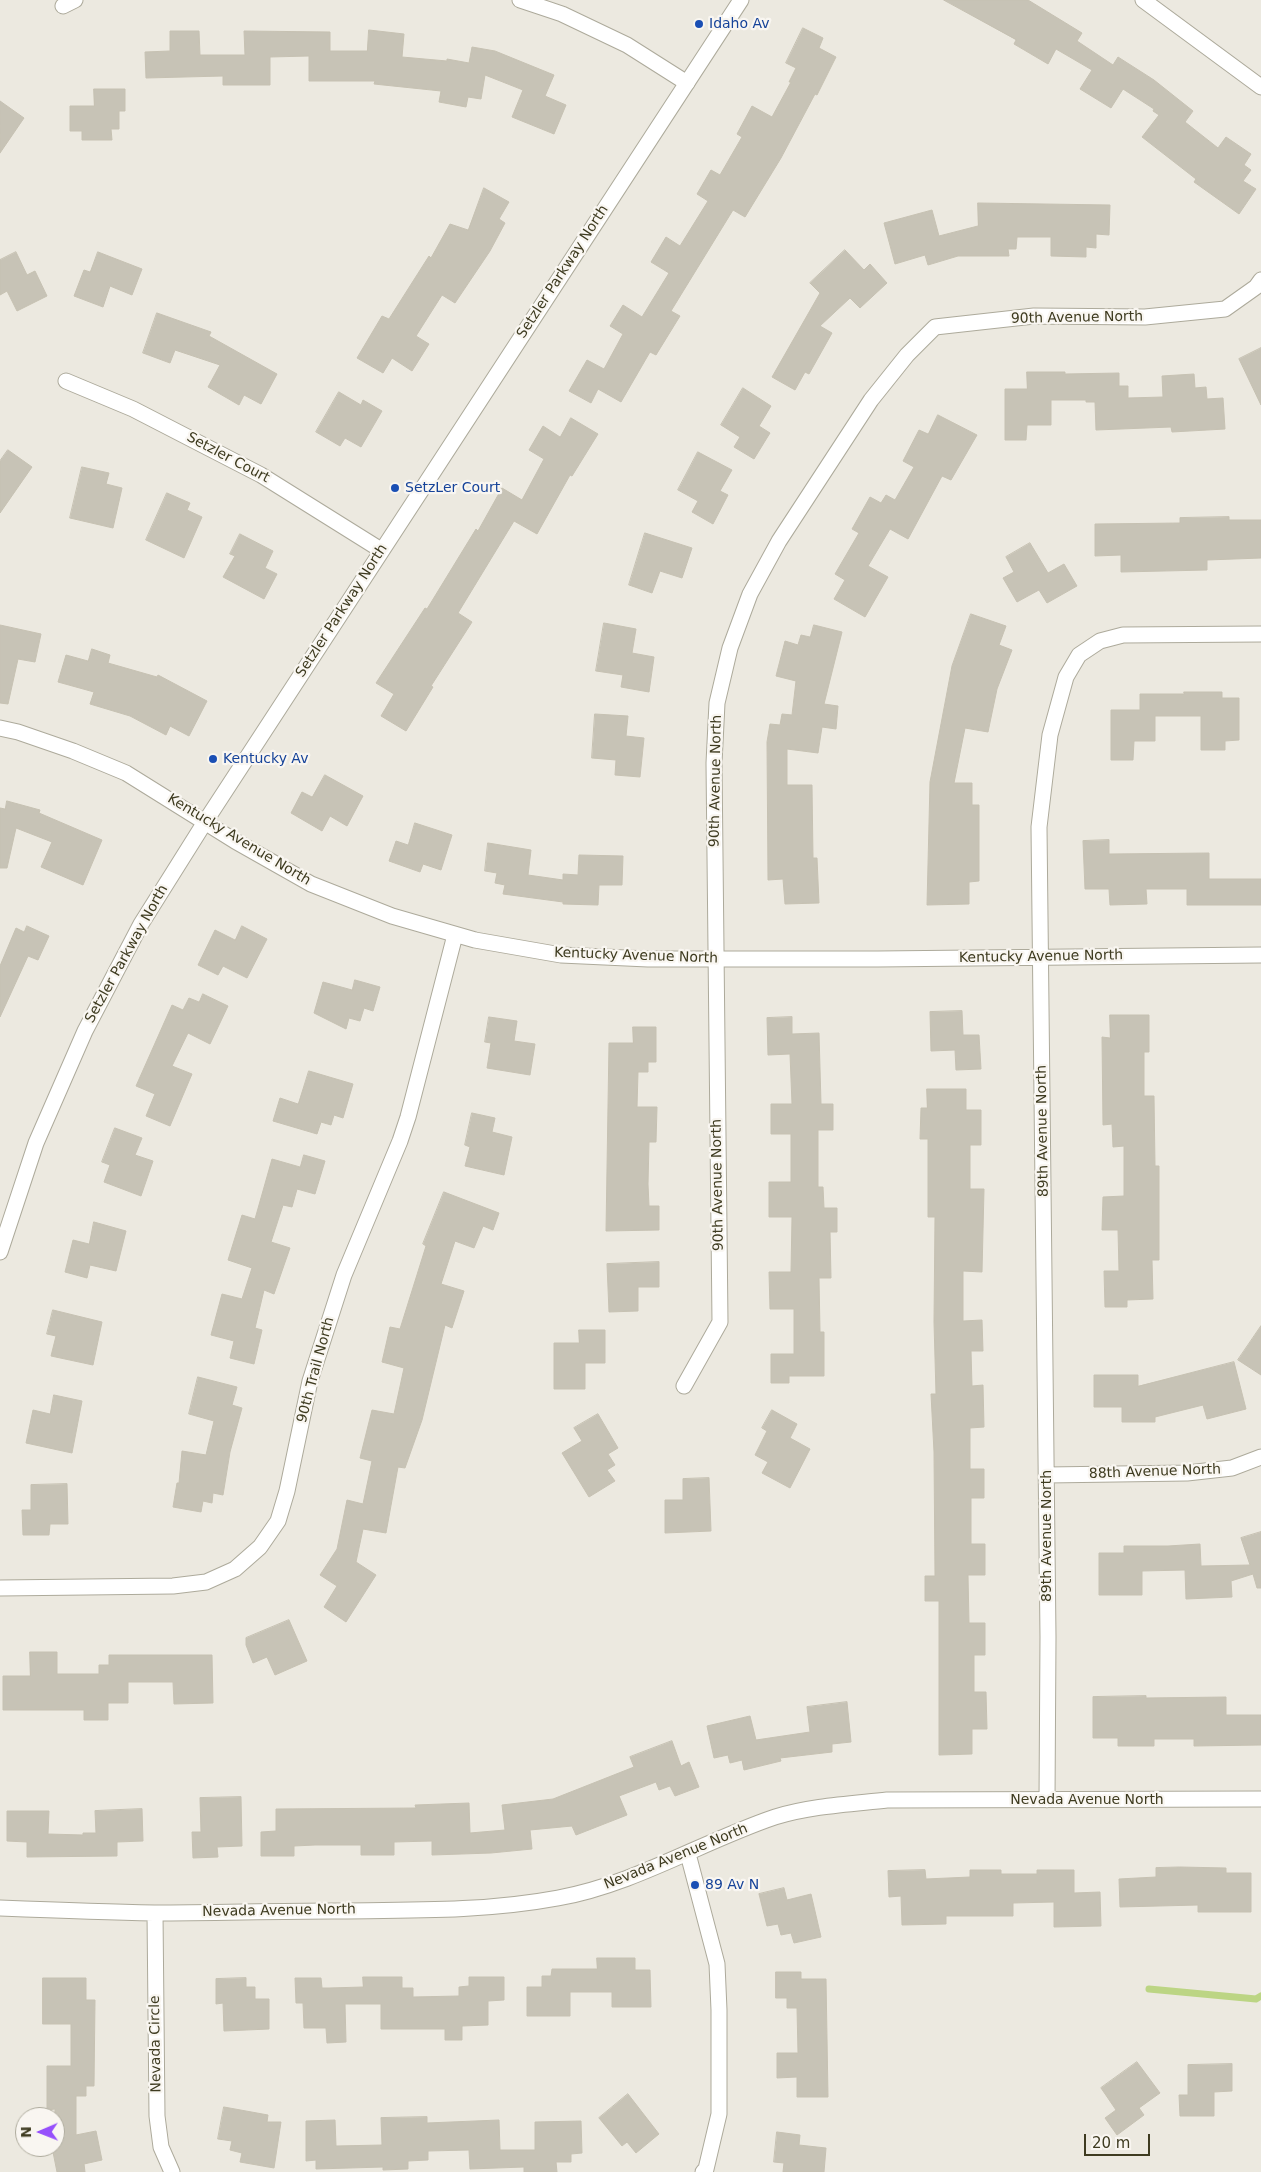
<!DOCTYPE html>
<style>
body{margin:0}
#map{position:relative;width:1261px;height:2172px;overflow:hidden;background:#ece9e0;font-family:"DejaVu Sans",sans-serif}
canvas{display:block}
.north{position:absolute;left:15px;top:2107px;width:50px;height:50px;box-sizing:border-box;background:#f9f6f1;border:1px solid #aeab9d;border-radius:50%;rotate:269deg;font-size:14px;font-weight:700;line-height:20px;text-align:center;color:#3e3b20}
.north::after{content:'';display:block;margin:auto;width:18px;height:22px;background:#9650fb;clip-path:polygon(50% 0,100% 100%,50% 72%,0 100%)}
.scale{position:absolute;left:1084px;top:2134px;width:66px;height:22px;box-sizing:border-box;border:2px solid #3e3b20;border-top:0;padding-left:6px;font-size:15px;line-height:18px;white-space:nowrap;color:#3e3b20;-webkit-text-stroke:4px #f9f6f1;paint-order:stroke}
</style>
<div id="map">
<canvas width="1261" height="2172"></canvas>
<div class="north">N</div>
<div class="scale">20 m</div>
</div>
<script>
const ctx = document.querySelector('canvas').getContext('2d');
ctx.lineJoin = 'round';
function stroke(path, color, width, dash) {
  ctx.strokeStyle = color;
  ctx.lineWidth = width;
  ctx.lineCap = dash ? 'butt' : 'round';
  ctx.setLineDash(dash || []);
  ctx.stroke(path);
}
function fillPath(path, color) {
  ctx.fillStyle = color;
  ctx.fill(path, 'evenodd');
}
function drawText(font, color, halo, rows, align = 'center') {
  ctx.font = font + ' "DejaVu Sans",sans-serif';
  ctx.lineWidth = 4.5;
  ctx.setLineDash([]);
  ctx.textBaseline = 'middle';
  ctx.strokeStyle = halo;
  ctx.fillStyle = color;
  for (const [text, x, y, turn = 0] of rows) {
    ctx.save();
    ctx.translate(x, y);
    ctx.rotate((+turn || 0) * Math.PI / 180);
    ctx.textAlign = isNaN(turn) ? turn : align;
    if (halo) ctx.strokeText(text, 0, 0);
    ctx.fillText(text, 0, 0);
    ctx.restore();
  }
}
const stream = new Path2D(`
 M1149 1989 1256 1999 1261 1996`);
const building = new Path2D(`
 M944 0H1028L1082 33 1077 41 1113 65 1118 57 1154 80 1193 111 1185 122 1218 148 1226 137 1251 154 1244 165 1251 170 1243 181 1256 189 1239 214 1194 182 1196 179 1142 137 1159 115 1153 111 1154 109 1123 89 1111 108 1080 89 1092 70 1056 49 1048 64 1014 44 1016 40Z
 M803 28 823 38 819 48 836 57 817 95 815 94 781 158 745 217 733 210 671 311 680 316 656 355 650 352 621 402 598 389 591 403 569 391 587 360 604 369 623 334 610 326 623 305 642 317 669 273 651 262 666 237 680 246 708 201 697 194 711 170 720 175 742 137 737 134 752 106 772 117 791 82H789L796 68 786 63Z
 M369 30 404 34 402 57 447 61V59L469 63 472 47 495 51 554 75 545 96 566 105 554 134 512 117 523 90 485 75 481 99 468 97 466 107 439 102 441 91 374 84 375 81H309V56L270 57V85H223V76L146 78 145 52 170 51V31H199L200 55H245L244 31 330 32V51H367Z
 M94 89H125V111H119V129H111L112 140H82V131H70V106H94Z
 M0 101 24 118 0 153Z
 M484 188 509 202 499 219 505 223 490 251 455 303 442 295 416 336 429 344 412 371 392 358 383 373 357 358 382 316 389 319 429 256 431 258 450 224 468 230Z
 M978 203 1110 205 1109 235 1096 234V248L1086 247V257L1051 256V237H1017L1016 249H1008L1009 256H958L928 265 925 255 895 264 884 223 932 210 939 236 978 226Z
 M845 250 864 270 870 264 887 283 860 308 850 298 820 326 832 333 809 374 805 372 795 390 772 377 820 293 810 283Z
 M16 252 27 275 35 271 47 296 17 311 7 291 0 295V260Z
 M98 252 142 269 132 295 110 286 103 307 74 296 84 270 90 272Z
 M157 313 211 332 209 336 277 374 261 404 244 395 239 405 208 387 220 365 175 350 170 363 143 353Z
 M1261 348V405L1239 359Z
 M1027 372H1065V374L1119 373V386H1128V398L1163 397 1162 376 1194 374 1195 388 1206 387 1207 399 1223 398 1225 429 1172 432 1171 427 1096 430 1095 402H1086V400H1051V425H1027L1026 440H1005V389H1027Z
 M743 388 771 406 759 426 770 433 754 459 734 447 740 437 721 425Z
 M339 392 361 405 363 400 382 411 361 447 345 438 340 446 316 432Z
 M938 415 977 435 951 480 942 476 908 539 890 529 868 566 888 577 865 617 834 599 845 580 835 574 859 533 852 529 870 497 881 503 886 495 895 500 914 467 903 461 919 430 928 434Z
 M571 418 598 434 572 476 570 475 537 534 514 521 458 613 472 622 431 686 433 687 406 731 381 716 394 694 376 683 425 608 427 609 476 529 478 531 502 488 522 500 544 459 529 450 543 426 560 437Z
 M8 450 32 467 0 513V461Z
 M698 452 732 470 720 491 728 495 713 524 692 512 698 501 678 490Z
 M82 467 109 473 106 484 122 488 113 528 70 518Z
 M167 493 190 503 187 510 202 517 184 558 146 540Z
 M1229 517V520H1261V558L1207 560V570L1121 572V555L1095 556V524L1180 523V518Z
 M645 533 692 548 682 578 660 571 652 593 629 585Z
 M240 534 273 551 265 568 277 574 264 599 223 577 235 556 230 554Z
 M1030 543 1048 573 1064 564 1077 586 1047 603 1039 590 1017 602 1003 578 1014 572 1006 557Z
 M971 614 1006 626 999 645 1012 650 997 689 988 732 965 728 954 783H972V805H979V881L969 882V904L927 905 930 782 952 666Z
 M604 623 636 629 632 653 654 657 649 692 621 687 623 675 596 671Z
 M0 625 41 634 35 662 18 659 8 704 0 703Z
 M814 625 842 632 824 704 838 706 836 729 822 727 818 753 787 749V785H812L813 858H817L819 903 785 904 783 879 768 880 767 742 770 724 780 725 782 714 792 715 796 681 776 676 785 641 798 645 801 635 810 637Z
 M92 649 110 655 108 663 157 677 158 675 207 701 189 736 170 726 166 735 130 716 90 704 94 692 58 682 66 655 88 661Z
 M1184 692H1222V698H1239V740L1225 741V750H1201V716H1155V741H1134L1133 760H1111V710H1140V694H1184Z
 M595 714 628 716 626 736 644 738 640 777 615 775 616 760 592 758Z
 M325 775 363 796 347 826 330 816 322 831 291 813 302 792 312 797Z
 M7 801 40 810 39 813 102 840 83 885 41 867 52 842 16 828 7 868H0V808L5 809Z
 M415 823 452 835 441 870 423 864 420 872 389 861 396 841 408 845Z
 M1109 840V854L1209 853V879H1261V905H1187V889H1146L1147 904 1110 905 1109 889H1085L1083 841Z
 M488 843 531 850 528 875 563 880V874L578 875 579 855 623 856 622 885H599L598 905 563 904V902L503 894 505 885 495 883 497 873 485 871Z
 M27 926 49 936 38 960 28 956 0 1017V966L16 928 24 932Z
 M242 926 267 939 247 978 223 966 218 975 198 965 215 930 235 940Z
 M355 980 380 987 373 1011 364 1008 360 1021 349 1018 346 1029 314 1013 323 982 352 990Z
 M203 994 228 1006 210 1044 188 1033 172 1066 192 1074 170 1126 146 1116 155 1094 136 1086 172 1005 183 1010 189 998 199 1002Z
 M962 1011 963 1035H979L981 1069 956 1070 955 1050 931 1051 930 1012Z
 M1110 1015H1149V1052H1144V1096H1154L1155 1166H1159V1260H1152L1153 1299 1127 1300V1307H1105L1104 1271H1119L1118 1230H1102L1103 1197 1124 1196V1146L1113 1147 1112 1124 1103 1125 1102 1037 1110 1038Z
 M489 1017 517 1021 514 1041 535 1044 530 1075 487 1068 491 1043 485 1042Z
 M792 1017V1034L819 1033 821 1104H833V1130H818V1187H823L824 1208H837V1232H830L831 1278H819L820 1332H824V1376H789V1383H771V1354H794V1309H770L769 1272H791L792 1217H769V1182H791V1134H771V1104H792L790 1054 768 1055 767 1018Z
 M633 1027H656V1062H648V1072H638L637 1107H657L656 1142H649L648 1184 649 1206H659V1230L606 1231 609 1043H633Z
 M309 1071 353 1084 343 1118 334 1115 331 1125 321 1122 317 1134 273 1121 280 1098 298 1104Z
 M927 1089H966V1110H981V1145H970V1189H984L982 1272 963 1271V1321L982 1320 983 1351H971L972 1386 983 1385 984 1427 970 1428V1469H984V1498H971V1544H985V1575H968L969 1623H985V1655H974V1692H986L987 1729H972V1754L939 1755V1601H925V1576H935L934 1452 931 1394H936L934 1322 935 1217H928V1139H920L921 1108H927Z
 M472 1113 495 1118 492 1132 512 1137 504 1175 465 1166 470 1147 465 1145Z
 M115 1128 142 1138 135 1155 153 1161 141 1196 104 1182 110 1165 102 1162Z
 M304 1155 325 1161 315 1194 297 1189 292 1207 283 1205 271 1242 290 1248 274 1294 264 1290 255 1328 262 1330 254 1364 230 1358 234 1341 211 1335 222 1294 242 1299 252 1268 228 1260 242 1215 255 1219 272 1159 300 1167Z
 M444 1192 499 1213 493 1230 483 1226 474 1248 455 1241 441 1284 464 1291 452 1328 445 1325 422 1420 405 1468 398 1467 386 1533 363 1529 356 1562 376 1575 346 1622 324 1607 337 1586 320 1575 337 1549 347 1500 363 1504 372 1461 360 1458 372 1410 394 1414 404 1368 382 1362 390 1327 400 1329 426 1246 423 1244Z
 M94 1222 126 1231 116 1271 90 1265 87 1278 65 1272 73 1240 89 1244Z
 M659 1262V1287H638V1311L609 1312 607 1264Z
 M53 1310 102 1322 93 1365 51 1356 56 1336 47 1334Z
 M1261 1326V1375L1238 1360Z
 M579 1330H605V1363H585V1389H554V1343H579Z
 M1234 1362 1246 1409 1207 1419 1203 1405 1155 1417V1422H1122V1407H1094V1375H1138V1386Z
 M198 1377 237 1387 232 1405 242 1408 230 1452 223 1495 213 1493 212 1503 203 1501 201 1512 173 1507 177 1483H179L182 1451 206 1455 214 1421 189 1414Z
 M54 1395 82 1401 72 1453 26 1443 33 1410 50 1414Z
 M772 1410 797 1424 790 1438 810 1449 790 1488 762 1473 768 1462 755 1455 767 1431 762 1428Z
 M598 1414 618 1448 608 1454 615 1465 607 1470 615 1481 589 1497 562 1453 582 1441 574 1428Z
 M709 1478 711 1531 665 1533V1500H683V1479Z
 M67 1484 68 1524H50L49 1535H23L22 1510H31V1485Z
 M1261 1532V1588H1257L1253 1574 1231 1581 1232 1597 1186 1599 1185 1570 1142 1571V1595H1099V1553H1124V1546H1168L1200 1544 1201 1566 1250 1565 1241 1538Z
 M289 1620 307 1661 275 1675 267 1657 253 1663 246 1645V1638Z
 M30 1652H57V1674H99V1665H109V1655H212L213 1703 174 1704 173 1682H128V1703H108V1720H84V1710H3V1676H30Z
 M1146 1696V1698L1226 1697V1715H1261V1745L1194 1746V1739H1154V1746H1118V1738H1093V1697Z
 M847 1702 851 1742 832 1744V1752L780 1758 781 1761 744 1770 742 1760 730 1763 728 1755 714 1758 707 1726 750 1716 756 1740 810 1732 807 1707Z
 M672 1741 681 1766 689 1762 699 1787 675 1796 670 1786 659 1790 656 1782 619 1796 627 1815 576 1835 572 1826 530 1830 532 1849 491 1853 432 1855V1841L394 1842V1855H361V1845H315L294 1846V1856H261V1832L276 1831V1809L416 1808 415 1805 469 1803 470 1833 505 1830 502 1805 553 1799 634 1767 630 1757Z
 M241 1797 242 1846 217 1847 218 1857 193 1858 192 1832H201L200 1798Z
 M142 1809 143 1841 117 1842V1856L27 1857V1842L7 1841V1811H49L48 1834 83 1835V1833H96L95 1811Z
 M1180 1867 1226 1868V1873H1251V1912H1198V1905L1120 1907 1119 1879 1156 1877V1868Z
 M925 1870 926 1879 970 1877V1870H1001V1874H1037V1870H1074V1893L1100 1892 1101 1926 1054 1927V1902L1013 1903V1916H946V1924L902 1925 901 1896 889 1897 888 1871Z
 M784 1888 787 1900 811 1894 821 1937 794 1943 791 1933 781 1935 778 1924 767 1926 759 1894Z
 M597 1958H635V1970H650L651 2007H612V1992H570V2016H527V1987H542V1976H551L552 1969H597Z
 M776 1972H801V1979H826L828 2097H797V2077L777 2078V2053H798L797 2008H787V1998H776Z
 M363 1977H402V1988H413V1997L459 1996V1987L469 1986V1977H504V2000L488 2001V2025L462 2026V2040H445V2029H381V2004H345L346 2042 327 2043 326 2028H304L303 2003H296L295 1978H321L322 1988H329L363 1987Z
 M43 1978H86V2000H95L94 2086H86V2096H76V2135L96 2131 102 2160 84 2164 85 2172H57L52 2147H55V2109L47 2110V2066H71V2024H43Z
 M246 1978V1987H255V1999H269V2029L224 2031 223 2003 216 2004V1979Z
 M1137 2062 1160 2093 1139 2108 1144 2115 1117 2135 1105 2118 1116 2110 1101 2088Z
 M1232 2064V2091L1214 2092V2116H1180L1179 2095H1188V2065Z
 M628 2094 659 2134 636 2153 627 2142 622 2146 599 2118Z
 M224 2107 268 2115 267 2122H281L274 2168 240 2162 242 2153 230 2150 232 2141 218 2139Z
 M427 2117V2123L499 2120 500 2150H535V2122L581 2121 582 2153 571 2154V2162H556L557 2172H524V2167L470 2169 469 2150 428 2151V2160L408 2161V2169L383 2170V2167L316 2169V2160L306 2161V2121L335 2120 336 2146 382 2145 381 2118Z
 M777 2132 800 2135 799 2145 826 2148 824 2172H783L784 2163 774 2162Z`);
const minor = new Path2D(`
 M520 0 562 14 627 45 687 83
 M63 6 75 0
 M66 381 133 409 261 475 381 550
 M0 728 18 732 73 751 126 773 235 841 311 884 392 916 475 940 561 955 648 959H878L1261 955
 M684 1386 720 1322 714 763 717 703 730 648 750 594 779 541 871 400 907 355 935 327 1034 316 1145 317 1225 309 1256 287 1261 280
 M1047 1475 1187 1473 1232 1468 1261 1457
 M0 1588 173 1586 206 1582 235 1569 260 1547 278 1521 287 1491 310 1381 344 1275 400 1141 408 1117 455 935
 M1047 1800 1048 1637 1039 827 1050 735 1066 677 1079 655 1100 641 1123 635 1261 634
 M688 1854 717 1964 719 2010V2114L706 2169 703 2172
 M0 1908C51 1910 103 1912 154 1913 213 1913 273 1911 332 1911 408 1910 483 1912 558 1898 635 1884 701 1842 775 1817 810 1806 850 1804 887 1800L1261 1799
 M155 1913 157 2116 161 2147 172 2172`);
const tertiary = new Path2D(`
 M1143 0 1261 87
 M0 1252 36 1143 85 1031 141 924 205 822 741 0`);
const markers = [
 [699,24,5,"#1a4fb4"],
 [395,488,5,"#1a4fb4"],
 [213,759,5,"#1a4fb4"],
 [695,1885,5,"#1a4fb4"]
];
const transitNames = [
 ["Idaho Av",709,24],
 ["SetzLer Court",405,488],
 ["Kentucky Av",223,759],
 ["89 Av N",705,1885]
];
const streetNames = [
 ["Setzler Parkway North",563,272,-57],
 ["90th Avenue North",1077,318,-1],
 ["Setzler Court",228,458,28],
 ["Setzler Parkway North",342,611,-57],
 ["90th Avenue North",716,781,-89],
 ["Kentucky Avenue North",239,840,31],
 ["Setzler Parkway North",127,954,-61],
 ["Kentucky Avenue North",636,956,2],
 ["Kentucky Avenue North",1041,957,-1],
 ["89th Avenue North",1043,1131,-91],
 ["90th Avenue North",718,1185,-91],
 ["90th Trail North",316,1370,-75],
 ["88th Avenue North",1155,1472,-2],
 ["89th Avenue North",1047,1536,-90],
 ["Nevada Avenue North",1087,1800],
 ["Nevada Avenue North",676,1857,-22],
 ["Nevada Avenue North",279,1911,-1],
 ["Nevada Circle",156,2044,-91]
];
stroke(stream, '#bcd584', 7);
fillPath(building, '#c7c3b6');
stroke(building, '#c6c1b2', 1);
stroke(minor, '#adaa9b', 17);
stroke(tertiary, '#adaa9b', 17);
stroke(minor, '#fff', 15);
stroke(tertiary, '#fff', 15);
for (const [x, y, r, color] of markers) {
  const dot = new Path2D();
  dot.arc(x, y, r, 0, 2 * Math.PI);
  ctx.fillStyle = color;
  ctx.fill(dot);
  stroke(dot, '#f9f6f1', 2);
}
drawText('14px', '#164399', '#f9f6f1', transitNames, 'left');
drawText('14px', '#3e3b20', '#f9f6f1', streetNames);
</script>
